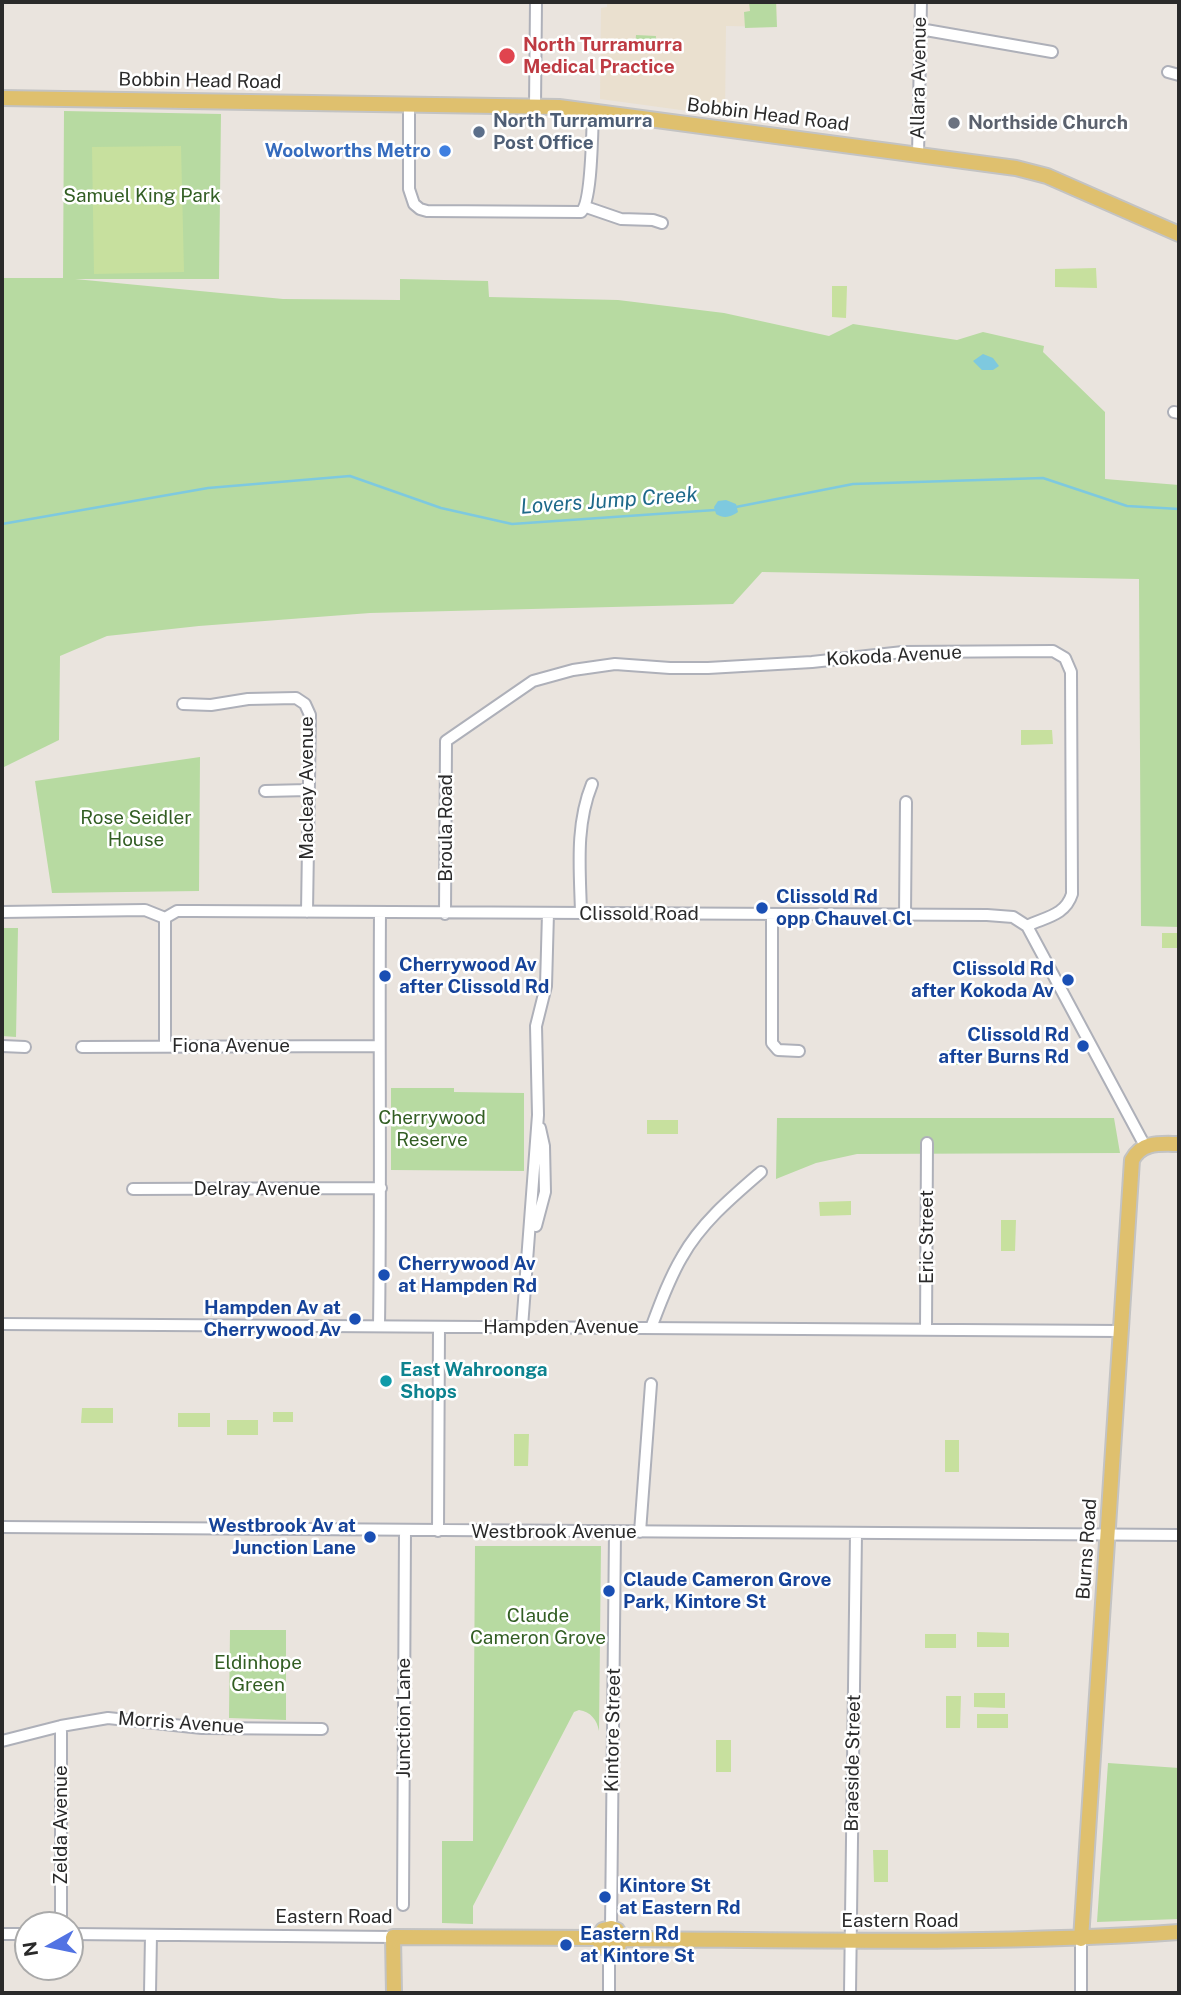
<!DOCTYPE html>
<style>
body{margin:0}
#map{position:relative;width:1181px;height:1995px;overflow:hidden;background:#eae4de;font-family:"Public Sans",sans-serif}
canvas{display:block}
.frame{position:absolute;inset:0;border:4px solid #2a2a2a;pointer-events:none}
.north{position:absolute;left:14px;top:1911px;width:70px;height:70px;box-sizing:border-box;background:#fff;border:2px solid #aaa;border-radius:50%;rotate:261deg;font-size:19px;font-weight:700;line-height:28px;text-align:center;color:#2a2a2a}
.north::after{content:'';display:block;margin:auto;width:24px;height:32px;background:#5273e3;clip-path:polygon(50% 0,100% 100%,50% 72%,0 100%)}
</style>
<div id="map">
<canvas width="1181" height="1995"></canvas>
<div class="frame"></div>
<div class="north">N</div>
</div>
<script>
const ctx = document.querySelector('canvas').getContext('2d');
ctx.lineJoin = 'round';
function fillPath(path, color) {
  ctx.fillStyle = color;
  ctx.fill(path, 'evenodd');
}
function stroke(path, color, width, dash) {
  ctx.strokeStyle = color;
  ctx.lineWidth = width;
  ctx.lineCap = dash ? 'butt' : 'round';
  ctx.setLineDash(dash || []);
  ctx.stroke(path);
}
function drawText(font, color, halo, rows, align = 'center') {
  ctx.font = font + ' "Public Sans",sans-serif';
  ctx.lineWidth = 5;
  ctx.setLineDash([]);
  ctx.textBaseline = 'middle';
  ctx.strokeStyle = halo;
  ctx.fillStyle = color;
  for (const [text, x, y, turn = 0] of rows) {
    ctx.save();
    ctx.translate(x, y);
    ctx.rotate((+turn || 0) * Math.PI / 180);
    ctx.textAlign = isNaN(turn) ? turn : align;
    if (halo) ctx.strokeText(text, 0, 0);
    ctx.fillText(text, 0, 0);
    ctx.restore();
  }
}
const education = new Path2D(`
 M607 2H777L776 27 726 26 725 116 600 99 601 8 607 7Z`);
const green = new Path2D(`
 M749 2H776L777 27 745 28 744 12 750 11Z
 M636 35 656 36 655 50 635 49Z
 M64 111 221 114 219 279H75L283 299 400 300V279L488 281 489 297 618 300 724 313 829 336 853 324 957 340 983 332 1044 346 1043 352 1105 412V479L1179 485V927L1141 926 1139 579 762 572 733 604 370 613 199 626 107 636 60 656 59 740 2 768V278H63Z
 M200 757 199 891 52 893 35 781Z
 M2 928H18L16 1037 2 1036Z
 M391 1088H454V1092L524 1093V1171L391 1170Z
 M777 1118H1114L1120 1153 857 1154 816 1163 776 1179Z
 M475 1546H601L599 1731C597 1720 591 1712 579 1710L574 1712 473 1906V1924L442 1923V1841H473Z
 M230 1630H286V1720L229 1718Z
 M1108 1763 1179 1768V1919L1097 1922Z`);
const pitch = new Path2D(`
 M181 146 184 272 94 274 92 147Z
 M1096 268 1097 288 1055 287V269Z
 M832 286H847L846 318 832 317Z
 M1021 730H1052L1053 744 1021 745Z
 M1162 933H1179V948H1162Z
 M947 1050 979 1051V1065H947Z
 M647 1120H678V1134H647Z
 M851 1201V1215L820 1216 819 1202Z
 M1001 1220H1016L1015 1251H1001Z
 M82 1408H113V1423H81Z
 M273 1412H293V1422H273Z
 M178 1413H210V1427H178Z
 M227 1420H258V1435H227Z
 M514 1434H529L528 1466H514Z
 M945 1440H959V1472H945Z
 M977 1632 1009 1633V1647H977Z
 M925 1634H956V1648H925Z
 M974 1693H1005V1708L974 1707Z
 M946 1696H961L960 1728H946Z
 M977 1714H1008V1728H977Z
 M716 1740H731V1772H716Z
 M873 1850H888V1882H874Z`);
const water = new Path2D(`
 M983 354 993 358 999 366 993 370H982L973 361Z
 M726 500 736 504 738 512C731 517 724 519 716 514L714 507 718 501Z`);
const stream = new Path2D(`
 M736 507 853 484 1043 478 1127 506 1179 509
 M2 524 208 488 350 476 441 508 512 524 715 510`);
const minor = new Path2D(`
 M920 29 1052 52
 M1168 72 1179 75
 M409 103V189L414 204 420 209 427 211 581 212C592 202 592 131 593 113
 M535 106 536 2
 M918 155 921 2
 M586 207 621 219 653 220 662 223
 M1174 412 1179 413
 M183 704 211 705 248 699 296 698 305 704 310 715 307 912
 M265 791 308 790
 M2 912 145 910 165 918 177 911H193L987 915 1013 917 1027 926 1145 1146
 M581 913C580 870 575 826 592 784
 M445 914 446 741 533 681 573 670 615 664 670 668H708L812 662 903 652 1053 651 1065 658 1071 672 1072 894C1065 916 1045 917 1027 926
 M772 914V1043L778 1050 799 1051
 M905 915 906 802
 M2 1046 25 1047
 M165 1046V918
 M82 1047 379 1046
 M133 1189 381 1188
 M536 1226 545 1192 544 1146 540 1128
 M2 1324 1121 1331
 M379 1326C381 1189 379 1051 380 913
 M522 1327 538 1115 536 1026 546 986 548 913
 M651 1328C660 1304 669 1279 682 1257 701 1223 732 1197 761 1172
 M926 1330 927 1143
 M2 1527 1179 1535
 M438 1531 439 1327
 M640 1532 651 1384
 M2 1741 61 1726 108 1718 202 1728 322 1729
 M403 1905 405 1530
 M61 1925V1726
 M611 1928 615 1532
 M2 1934H28
 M70 1934 393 1937
 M150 1993 151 1935
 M609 1993V1950
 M850 1993 856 1533
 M1081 1993V1939`);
const major = new Path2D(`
 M2 98 559 107 1016 168 1047 176 1179 234
 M599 1938 601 1946 609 1950 618 1947 621 1939
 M599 1938 603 1930 611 1928 617 1930 621 1939
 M621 1939C807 1940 993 1945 1179 1932
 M1081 1939 1132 1160C1142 1141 1161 1144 1179 1144
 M394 1993 393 1937 599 1938`);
const markers = [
 [507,56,9,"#e0444e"],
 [954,123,7,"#6b7280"],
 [479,132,7,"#5c6f8a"],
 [445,151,7,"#3f7fe0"],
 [762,908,7,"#1a4fb4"],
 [385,976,7,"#1a4fb4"],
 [1068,980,7,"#1a4fb4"],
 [1083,1046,7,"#1a4fb4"],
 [384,1275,7,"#1a4fb4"],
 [355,1319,7,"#1a4fb4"],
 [386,1381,7,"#0f9aa8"],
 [370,1537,7,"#1a4fb4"],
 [609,1591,7,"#1a4fb4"],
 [605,1897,7,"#1a4fb4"],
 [566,1945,7,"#1a4fb4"]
];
const healthNames = [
 ["North Turramurra",523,45],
 ["Medical Practice",523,67]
];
const streetNames = [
 ["Allara Avenue",919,78,-89],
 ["Bobbin Head Road",200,81,1],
 ["Bobbin Head Road",768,115,7],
 ["Kokoda Avenue",894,656,-3],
 ["Macleay Avenue",307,788,-90],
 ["Broula Road",446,828,-90],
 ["Clissold Road",639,914],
 ["Fiona Avenue",231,1046],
 ["Delray Avenue",257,1189],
 ["Eric Street",927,1237,-90],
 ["Hampden Avenue",561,1327],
 ["Westbrook Avenue",554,1532],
 ["Burns Road",1087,1549,-86],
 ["Junction Lane",404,1718,-90],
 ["Morris Avenue",181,1723,4],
 ["Kintore Street",613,1730,-89],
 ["Braeside Street",853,1763,-89],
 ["Zelda Avenue",61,1825,-90],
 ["Eastern Road",334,1917],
 ["Eastern Road",900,1921]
];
const serviceNames = [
 ["North Turramurra",493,121],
 ["Post Office",493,143]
];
const worshipNames = [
 ["Northside Church",968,123]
];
const shopNames = [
 ["Woolworths Metro",431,151]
];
const parkNames = [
 ["Samuel King Park",142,196],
 ["Rose Seidler",136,818],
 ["House",136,840],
 ["Cherrywood",432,1118],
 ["Reserve",432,1140],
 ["Claude",538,1616],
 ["Cameron Grove",538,1638],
 ["Eldinhope",258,1663],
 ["Green",258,1685]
];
const transitNames = [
 ["Clissold Rd",776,897],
 ["opp Chauvel Cl",776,919],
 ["Cherrywood Av",399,965],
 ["after Clissold Rd",399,987],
 ["Clissold Rd",1054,969,"right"],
 ["after Kokoda Av",1054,991,"right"],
 ["Clissold Rd",1069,1035,"right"],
 ["after Burns Rd",1069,1057,"right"],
 ["Cherrywood Av",398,1264],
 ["at Hampden Rd",398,1286],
 ["Hampden Av at",341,1308,"right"],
 ["Cherrywood Av",341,1330,"right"],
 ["Westbrook Av at",356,1526,"right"],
 ["Junction Lane",356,1548,"right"],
 ["Claude Cameron Grove",623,1580],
 ["Park, Kintore St",623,1602],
 ["Kintore St",619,1886],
 ["at Eastern Rd",619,1908],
 ["Eastern Rd",580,1934],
 ["at Kintore St",580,1956]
];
const cultureNames = [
 ["East Wahroonga",400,1370],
 ["Shops",400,1392]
];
const waterNames = [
 ["Lovers Jump Creek",609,501,-4]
];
fillPath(education, '#eae0cf');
fillPath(green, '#b7daa1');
fillPath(pitch, '#c7e09e');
fillPath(water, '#7ec9df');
stroke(stream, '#7ec9df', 2.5);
stroke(minor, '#aeb0b9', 14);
stroke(major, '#c3c3c3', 18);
stroke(minor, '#fff', 10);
stroke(major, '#dfc06e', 14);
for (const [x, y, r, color] of markers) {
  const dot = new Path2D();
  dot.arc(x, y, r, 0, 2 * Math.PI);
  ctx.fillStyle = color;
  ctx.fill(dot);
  stroke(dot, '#fff', 2.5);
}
drawText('bold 19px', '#be3a42', '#fff', healthNames, 'left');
drawText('19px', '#2a2a2a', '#fff', streetNames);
drawText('bold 19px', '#4e5e75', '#fff', serviceNames, 'left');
drawText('bold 19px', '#5b616d', '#fff', worshipNames, 'left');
drawText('bold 19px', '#366cbe', '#fff', shopNames, 'right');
drawText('19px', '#325e23', '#fff', parkNames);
drawText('bold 19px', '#164399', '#fff', transitNames, 'left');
drawText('bold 19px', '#0d838f', '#fff', cultureNames, 'left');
drawText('italic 21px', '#1e698a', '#fff', waterNames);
</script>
